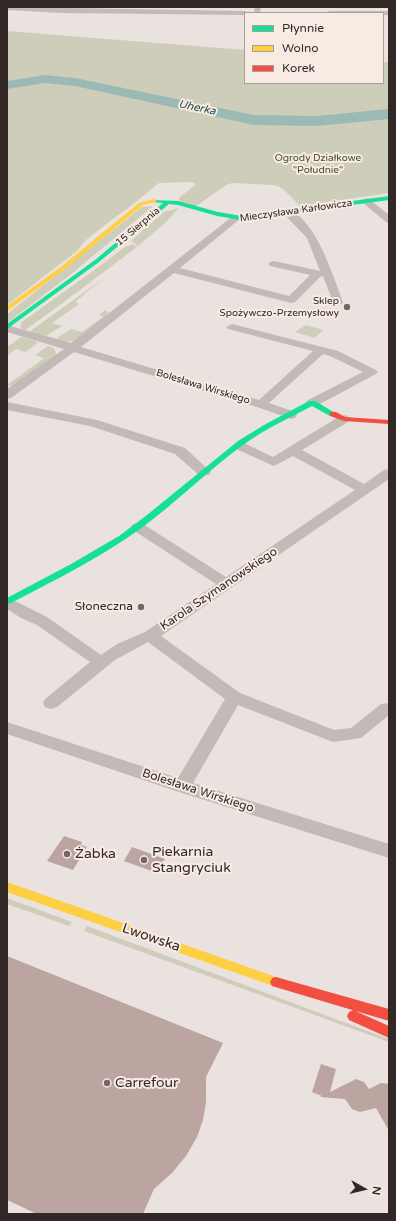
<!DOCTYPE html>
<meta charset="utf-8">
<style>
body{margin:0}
#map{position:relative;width:396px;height:1221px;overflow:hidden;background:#eae2de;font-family:"Varela Round",sans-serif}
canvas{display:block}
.frame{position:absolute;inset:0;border:8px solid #322826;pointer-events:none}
.legend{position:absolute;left:244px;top:12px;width:140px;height:72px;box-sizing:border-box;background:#f7ebe4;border:1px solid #a89d98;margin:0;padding:5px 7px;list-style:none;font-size:12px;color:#322826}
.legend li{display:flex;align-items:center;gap:8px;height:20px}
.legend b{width:20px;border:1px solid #a89d98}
.north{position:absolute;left:344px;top:1169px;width:40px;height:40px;-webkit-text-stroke:3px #f7ebe4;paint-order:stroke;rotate:98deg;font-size:11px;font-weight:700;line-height:16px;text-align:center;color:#322826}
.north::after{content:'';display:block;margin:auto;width:14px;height:18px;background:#322826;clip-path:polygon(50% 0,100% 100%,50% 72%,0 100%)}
</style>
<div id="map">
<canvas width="396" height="1221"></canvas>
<div class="frame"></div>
<ul class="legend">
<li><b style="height:5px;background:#16e098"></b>Płynnie</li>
<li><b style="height:5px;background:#ffcf43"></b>Wolno</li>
<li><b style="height:5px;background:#f24e42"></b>Korek</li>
</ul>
<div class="north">N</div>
</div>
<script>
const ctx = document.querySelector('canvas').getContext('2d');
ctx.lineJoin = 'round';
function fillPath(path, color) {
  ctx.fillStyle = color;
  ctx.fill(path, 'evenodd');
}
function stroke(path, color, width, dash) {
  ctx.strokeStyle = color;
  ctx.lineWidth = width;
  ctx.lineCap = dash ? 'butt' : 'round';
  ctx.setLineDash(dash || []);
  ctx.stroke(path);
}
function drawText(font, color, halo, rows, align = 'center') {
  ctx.font = font + ' "Varela Round",sans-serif';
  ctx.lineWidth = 4;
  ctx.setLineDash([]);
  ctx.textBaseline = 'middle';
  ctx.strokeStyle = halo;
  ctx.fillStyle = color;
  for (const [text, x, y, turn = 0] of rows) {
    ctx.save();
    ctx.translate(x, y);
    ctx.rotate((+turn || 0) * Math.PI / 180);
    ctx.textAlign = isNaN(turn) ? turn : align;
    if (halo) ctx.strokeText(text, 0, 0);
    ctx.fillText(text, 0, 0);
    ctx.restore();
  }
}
const green = new Path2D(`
 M7 31 245 50V83H383V62H389V193L300 206 283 189 278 186 273 185 232 183 226 185 195 207 181 203 179 198 196 184 192 182 159 183 127 209 114 218 86 240 77 251 7 305Z
 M153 206 70 275 7 323V314L142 207Z
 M179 208 167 221 138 246 131 241 164 212Z
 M132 244 137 247 68 299 24 331 20 326 22 322C56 297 92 273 126 246H129Z
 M104 278 75 302 79 304 52 323 62 326 46 336 29 332Z
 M105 310 108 312 107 316 76 340 67 342 57 341 58 337 71 329 82 332 103 317 99 315Z
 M306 325 323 330 315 338 295 332Z
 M21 337 36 341 37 344 25 352 16 349 7 356V347Z
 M48 346 54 348 56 354 54 357 14 387 7 385 44 358 35 355Z
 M7 898 72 922 69 926 7 904Z
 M87 926 389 1039V1042L84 931Z`);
const river = new Path2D(`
 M45 75 75 78 254 115 316 116 389 109V119L316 126 254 125 75 86 45 83 7 89V81Z`);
const building = new Path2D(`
 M64 836 82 842 81 845 87 847 73 870 47 861Z
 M132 847 165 859 157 873 124 861Z
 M7 956 223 1043 206 1077V1102L203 1120 197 1137 186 1156 172 1173 154 1189 143 1214H37L7 1200Z
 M321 1064 336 1069 330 1092 356 1079 364 1082 369 1089 381 1083 389 1084V1131L376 1108 360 1112 352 1109 345 1099 320 1097 322 1096 312 1092Z`);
const street = new Path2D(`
 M7 7 245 11 248 13H245V15L62 13 7 10Z
 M255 7H261L260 13H254Z
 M329 11H389V15H383V13H326Z
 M366 198 369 199 389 215V223L386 222 363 203 361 201Z
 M288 210C315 217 334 278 343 302L342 304H334L333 302 323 276 320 277 295 302 291 303 174 273 81 347 259 400 313 351 228 329 226 327 232 324 338 351 376 370 378 372 376 374 316 406H308L306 403 308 400 363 372 330 356 323 354 269 403 295 412 297 415 295 418 291 419 257 407 74 352 11 398 7 399V389L64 349 7 332V325L71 343 233 216 236 215 241 218 180 268 289 296 310 275 270 266 269 264 270 262 274 261 320 271 307 238 283 213Z
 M7 402 97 420 185 448 211 472 209 475H199L175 454 90 426 7 410Z
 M344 415 348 416 350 419 348 422 302 450 364 484 384 470 389 469V479L161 636 240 693 334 730 351 728 381 704 389 703V715L361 738 333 742 238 705 193 783 389 844V858L176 791 7 734V722L178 778 225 699 148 642 115 660 57 707 51 709 45 707 43 703 45 699 90 662 37 625 21 618 7 609V597L47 617 101 655 117 644 145 632 216 584 133 530 131 527 133 524 138 523 143 524 226 577 355 490 293 456 274 466 236 449 234 446 236 443H244L273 457 340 416Z`);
const fast = new Path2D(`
 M389 196V200L242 220 217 216 178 205 169 204 99 262 7 329V324L95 260 163 203 152 202V200L178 201 218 212 242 216Z
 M309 401H315L337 414 336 416H330L312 406C289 418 265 429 243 445 207 471 176 503 140 529 100 558 55 580 11 603L7 604V598L71 564 119 536 147 515 238 441 264 425Z`);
const slow = new Path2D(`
 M154 199 156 200V202L143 205 66 268 7 311V306L62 266 139 203Z
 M7 882 276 977 280 978 282 982 280 986 276 987 7 892Z`);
const jam = new Path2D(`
 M330 412H336L345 417 389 420V424L344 421 330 416Z
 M276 977 389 1009V1021L272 986 270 982 272 978Z
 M353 1010 389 1026V1038L349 1020 347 1016 349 1012Z`);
const markers = [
 [347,307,4,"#726966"],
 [141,607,4,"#726966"],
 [67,854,4,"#726966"],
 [144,860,4,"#726966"],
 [107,1083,4,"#726966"]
];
const farParknames = [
 ["Ogrody Działkowe",318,158],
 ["\"Południe\"",318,170]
];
const farStreetnames = [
 ["Mieczysława Karłowicza",296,211,-8],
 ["15 Sierpnia",138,227,-40],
 ["Bolesława Wirskiego",203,387,17]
];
const farPoinames = [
 ["Sklep",339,301],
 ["Spożywczo-Przemysłowy",339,313]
];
const farWaternames = [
 ["Uherka",197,108,12]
];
const streetNames = [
 ["Karola Szymanowskiego",219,589,-34],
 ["Bolesława Wirskiego",198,791,18]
];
const poiNames = [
 ["Słoneczna",133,607]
];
const nearPoinames = [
 ["Piekarnia",152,852],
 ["Stangryciuk",152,868],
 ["Żabka",75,854],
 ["Carrefour",115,1083]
];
const nearStreetnames = [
 ["Lwowska",151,938,19]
];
fillPath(green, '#cecdb9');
fillPath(river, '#9cbab5');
fillPath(building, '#bca4a0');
fillPath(street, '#c2bab7');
fillPath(fast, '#16e098');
fillPath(slow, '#ffcf43');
fillPath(jam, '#f24e42');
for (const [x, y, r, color] of markers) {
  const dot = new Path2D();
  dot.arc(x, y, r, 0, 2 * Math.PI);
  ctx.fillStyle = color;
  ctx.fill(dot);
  stroke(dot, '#f7ebe4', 1.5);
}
drawText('10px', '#484e2c', '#f7ebe4', farParknames);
drawText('10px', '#322826', '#f7ebe4', farStreetnames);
drawText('10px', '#322826', '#f7ebe4', farPoinames, 'right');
drawText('italic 11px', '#1f504a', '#f7ebe4', farWaternames);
drawText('12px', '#322826', '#f7ebe4', streetNames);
drawText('12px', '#322826', '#f7ebe4', poiNames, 'right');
drawText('14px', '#322826', '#f7ebe4', nearPoinames, 'left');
drawText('14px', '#322826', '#f7ebe4', nearStreetnames);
</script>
